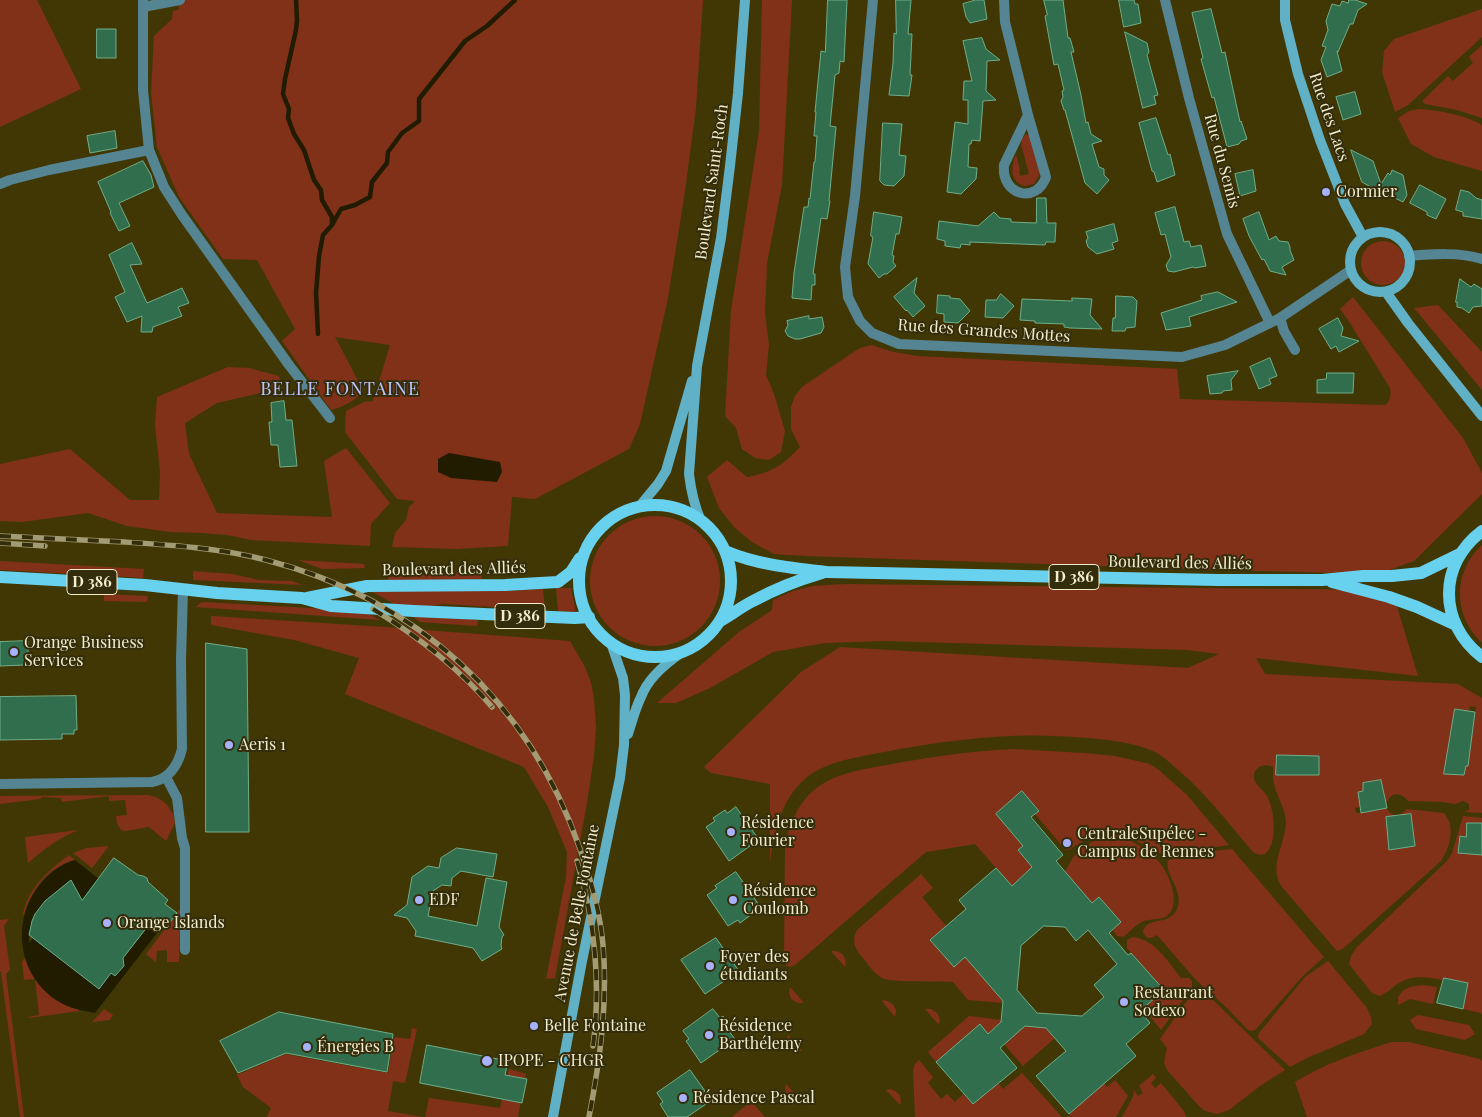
<!DOCTYPE html>
<meta charset="utf-8">
<style>
body{margin:0}
canvas{display:block;background:#413704}
</style>
<canvas width="1482" height="1117"></canvas>
<script>
const ctx = document.querySelector('canvas').getContext('2d');
ctx.lineJoin = 'round';
function fillPath(path, color) {
  ctx.fillStyle = color;
  ctx.fill(path, 'evenodd');
}
function stroke(path, color, width, dash) {
  ctx.strokeStyle = color;
  ctx.lineWidth = width;
  ctx.lineCap = dash ? 'butt' : 'round';
  ctx.setLineDash(dash || []);
  ctx.stroke(path);
}
function drawText(font, color, halo, rows, align = 'center') {
  ctx.font = font + ' "Playfair Display",serif';
  ctx.lineWidth = 4;
  ctx.setLineDash([]);
  ctx.textBaseline = 'middle';
  ctx.strokeStyle = halo;
  ctx.fillStyle = color;
  for (const [text, x, y, turn = 0] of rows) {
    ctx.save();
    ctx.translate(x, y);
    ctx.rotate((+turn || 0) * Math.PI / 180);
    ctx.textAlign = isNaN(turn) ? turn : align;
    if (halo) ctx.strokeText(text, 0, 0);
    ctx.fillText(text, 0, 0);
    ctx.restore();
  }
}
const green = new Path2D(`
 M0 0H37L81 89 0 127Z
 M178 0H703L696 108 685 191 668 298 640 424 629 449 535 499 512 497 508 546 456 549 392 547 395 533 406 520 409 507 415 501 397 499 345 432 346 411 364 402 373 401 390 345 335 337 363 390C355 402 344 406 331 410L282 341 295 329 257 260 223 259 179 197 157 147 151 93 154 36 172 19 173 11 179 9Z
 M762 0H792L782 185 767 263 765 313 769 345 766 375 774 394 785 431 781 452 769 460 755 458 742 449 736 428 725 416 731 311 759 131Z
 M1482 9V37L1408 105 1395 112 1382 72 1384 51 1394 39Z
 M1482 45V118L1457 110 1425 104 1422 101 1448 76 1453 81 1473 63 1469 57Z
 M1419 109C1437 110 1466 115 1482 125V171L1434 157 1411 144 1398 118 1409 111Z
 M1026 134 1030 136 1040 174 1034 184 1024 186C1009 180 1011 167 1016 154L1020 170 1019 171 1020 176 1029 174 1021 144 1022 139Z
 M1361 263a22 22 0 1 1 44 0a22 22 0 1 1-44 0Z
 M1353 297 1463 438 1482 473V494L1414 561 1378 574 1222 570 806 556 774 554 752 542 735 528 719 508 707 477 727 460 747 477C773 472 782 466 800 447L791 429V407L795 396 802 387 858 349 871 345 894 352 917 356 1177 369 1180 399 1385 405C1391 400 1391 396 1390 388L1350 323 1340 309Z
 M1438 305 1482 352V390L1414 308Z
 M228 367 249 368 279 376 282 388 217 403 185 423 189 454 217 513 332 517 324 461 346 448 390 503 371 524 370 546 251 540 227 535 201 533 170 532 127 526 88 513 22 522 0 521V464L70 449 130 500H159L160 472 155 425 157 397Z
 M590 581a65 65 0 1 1 130 0a65 65 0 1 1-130 0Z
 M1482 545V643C1453 615 1452 573 1482 545Z
 M298 560 364 564 365 568 322 569Z
 M0 561 144 569 143 578 0 570Z
 M193 571 232 574 259 580 292 581 302 585 193 580Z
 M481 571 482 581 388 583V577Z
 M846 584 1381 590 1396 603 1418 676 1256 658 1265 674 1458 684 1482 698V813L1464 812 1469 810V804L1463 801 1455 804 1443 802 1408 801C1400 790 1387 793 1386 807L1381 780 1363 783V791L1358 793 1360 807 1355 808 1356 813H1361L1386 808 1390 813 1397 816 1396 827 1387 829 1390 850 1415 846 1411 814 1400 815 1407 809 1444 813C1456 827 1450 847 1441 861L1346 946 1342 949 1337 951 1282 887C1268 867 1285 845 1286 823 1286 808 1275 794 1273 779 1273 775 1273 771 1273 767 1264 762 1250 768 1255 781 1257 786 1263 790 1267 796 1274 808 1278 840 1267 852 1263 856 1258 855 1253 852 1229 824 1206 793 1177 769 1169 762 1162 755 1153 751 1132 742 1109 740 1087 738 1018 731 951 739 884 752 859 757 826 761 806 778 781 799 774 832 770 863V784L711 773 704 767 801 672 840 647 1188 668 1219 654 1187 650 886 641 825 643 773 652 710 688 676 703H657L739 632 772 610 773 600 793 591 813 586ZM1470 706 1476 707 1468 765 1466 766 1464 775 1444 774 1446 764 1452 765 1455 709 1469 711Z
 M556 588H571L576 612 558 611Z
 M543 589 545 610 444 604 417 608 396 605 369 590 507 591Z
 M104 594 148 596 147 602 104 601Z
 M204 602 363 611 380 620 196 607 200 603Z
 M409 614 478 620 477 626 420 622Z
 M211 616 385 627 570 641 585 667 591 683 594 698 596 728 594 756 587 803 555 978 546 979 566 877 567 852 548 807 524 767 345 694 359 658 294 640 211 625Z
 M1013 749 1084 753 1115 756 1150 764 1160 771 1187 795 1229 845 1164 855 1123 834 1113 830 1107 831 1088 838 1070 849 1067 850 1064 848 1035 814 1039 810 1022 791 996 814 1023 846 1018 851 1039 875 1030 882 1023 875 1012 886 975 844 926 852 795 965 790 967 786 965 784 961 785 846C789 825 799 800 818 787 837 773 864 769 887 765 929 757 971 751 1013 749Z
 M148 795C159 797 167 802 172 813L173 812 175 823 166 841 149 827 125 831 121 830 117 823 116 816 127 815 125 800 109 801V796L62 802 61 798 42 797 40 799 0 804V796Z
 M1463 816 1482 818V823H1467L1466 837H1460L1458 853 1482 855V1015L1481 1013 1463 1009 1468 984 1444 978 1443 980C1426 977 1411 974 1396 985 1391 989 1386 993 1380 996L1372 993 1349 964 1351 956 1357 947 1447 861 1452 853Z
 M78 830C59 838 44 849 28 863L25 837Z
 M1113 834C1126 837 1143 847 1153 856 1166 866 1182 900 1169 914 1162 921 1153 918 1144 921 1136 924 1130 932 1123 937L1117 936 1113 930 1121 922 1099 897 1087 907 1065 872 1072 859 1081 847 1108 835Z
 M109 846 92 868 73 853 87 848Z
 M1232 849 1324 957 1303 976 1255 1030 1251 1031 1248 1030 1226 1007 1195 979 1157 935C1151 940 1145 939 1143 931 1149 915 1169 927 1177 909 1185 892 1164 874 1168 861 1180 853 1216 851 1232 849Z
 M69 855 75 860C49 866 30 891 24 915L23 914C28 888 48 871 69 855Z
 M921 874 933 888 922 897 946 926 930 940 954 967 965 957 1003 1001V1003L968 1000 953 982C937 981 893 983 882 978 874 974 868 964 863 958 855 949 851 942 857 930Z
 M180 909 179 962H167V950L157 951 156 962 146 954Z
 M9 919 4 926 10 970 6 974 24 1117H20L1 972 0 971V920Z
 M1133 937C1156 940 1168 962 1181 978H1189L1192 981V988L1161 1030 1143 1008 1164 990 1127 948V940Z
 M831 951C841 950 848 957 845 967Z
 M25 958C34 983 52 1002 79 1010V1011L29 1018 28 1017 39 1015 35 979 24 980 22 962Z
 M1328 961 1367 1008 1371 1017 1372 1024 1364 1034 1309 1057 1290 1067 1258 1038 1259 1033 1305 977Z
 M1423 985 1437 987 1433 1004 1410 999 1398 1005V997C1404 987 1412 986 1423 985Z
 M790 987 804 1003H798L791 999 789 992Z
 M1198 993H1202L1210 997 1285 1070 1260 1086 1229 1110 1217 1114 1205 1111 1198 1105 1167 1070 1164 1063 1167 1048 1160 1039 1189 998Z
 M884 1000C893 1002 898 1008 895 1017L882 1001Z
 M104 1009 113 1015 110 1020 92 1022Z
 M925 1009H931L937 1013 940 1020 939 1025Z
 M1418 1015 1469 1025 1475 1034 1465 1040 1416 1029 1410 1020Z
 M969 1016 1002 1020 1001 1022 988 1034 980 1025 936 1062 928 1052Z
 M1025 1026 1046 1028 1055 1038 1023 1066 1004 1044Z
 M412 1028 417 1029 405 1083 393 1081 388 1111 423 1117H268L267 1116 271 1108 243 1087 237 1075 285 1054 388 1073 394 1037 410 1039Z
 M788 1035 802 1051C792 1052 785 1045 788 1035Z
 M1392 1042H1409L1480 1059 1482 1061V1117H1307L1295 1082C1324 1064 1359 1052 1392 1042Z
 M919 1060 933 1077 928 1083 941 1099 947 1094 955 1102 963 1094 973 1104 998 1083 1003 1089 1022 1073 1062 1117H915L913 1070 915 1064Z
 M509 1069 526 1074 518 1117H425L429 1098 500 1108Z
 M1153 1074 1156 1078 1151 1083 1155 1088 1161 1083 1184 1111 1186 1117H1122L1133 1097 1134 1090 1138 1096 1143 1093 1139 1086Z
 M1115 1080 1128 1096 1116 1117H1071L1069 1114 1104 1083 1107 1087Z
 M786 1084 800 1099C790 1101 783 1094 786 1084Z
 M891 1089 899 1094 901 1100 900 1105 886 1090Z
 M751 1101 765 1117H732Z`);
const water = new Path2D(`
 M449 453 500 462 502 472 497 482 451 478 438 472V459Z
 M75 860 99 879 64 924 72 882 69 881C46 900 30 911 29 943L36 934 114 969 124 966V961L121 960 155 917 164 924 95 1013C84 1011 74 1009 65 1005 20 983 9 926 38 887 47 875 60 864 75 860Z`);
const stream = new Path2D(`
 M296 0 297 20 296 30 285 79 283 94 289 109 288 118 294 134 304 150 314 180 321 190 322 200 332 217V224
 M318 334 316 293 319 256 323 235 332 225 341 209 355 205 370 197 372 182 387 163 388 152 402 133 419 121V99L465 41 487 26 515 0`);
const building = new Path2D(`
 M828 0H847L844 62 840 61 839 73 835 75 830 126 836 127 829 201H830L827 219 821 218 813 274H815V285H812L811 300 792 298 794 273 804 207H808L809 198 810 199 814 162H815L817 136H814L816 112H815L821 51 825 52Z
 M896 0H911L908 34H912L910 75H912L909 96 889 95 893 63 894 33 896 34Z
 M976 0H984L987 19 970 23 966 17 963 4Z
 M1044 0H1063L1068 38H1070L1074 52H1071L1081 95 1086 123 1088 122 1091 134 1102 141 1092 144 1099 167 1104 169V175L1109 180 1097 194 1085 183 1065 110H1064L1061 101 1063 97 1062 91 1064 90 1058 64 1054 65 1045 16 1047 15Z
 M1119 0H1134L1135 4H1138L1141 23 1124 27Z
 M1349 0H1355L1367 4 1358 10 1353 24H1350L1338 52 1337 51 1342 71 1327 77 1321 60 1326 47 1322 46 1328 30 1326 21 1332 4 1340 6 1342 1 1348 3Z
 M1211 9 1222 53 1225 52 1240 122 1241 121 1247 139 1241 141 1239 144 1227 147 1214 97 1212 98 1201 59 1203 58 1192 13Z
 M97 29H116V58H97Z
 M1125 32 1147 43 1149 52 1147 55 1158 95 1154 96 1156 104 1143 108Z
 M982 38 986 49 1000 60 987 61 986 91 996 100 983 101 980 141 972 140 971 144H969L968 167 977 168 976 179 961 194 947 192 955 122 968 124V100H963L964 81H972L963 41Z
 M1355 92 1361 114 1343 120 1336 97Z
 M1156 118 1168 155 1170 154 1175 175 1157 182 1154 172 1152 171 1139 123Z
 M883 123 902 124 899 155 906 156 904 176 894 186 884 185 880 181Z
 M115 131 117 148 90 153 87 136Z
 M1351 150 1373 161 1381 184 1388 173 1390 175 1392 170 1403 175 1407 195 1403 202 1393 197 1391 199 1362 182Z
 M143 161 151 175 154 187 119 203 130 226 119 231 110 213 111 212 98 182Z
 M1253 170 1256 191 1240 196 1235 174Z
 M1420 185 1446 199 1436 219 1427 215V212L1410 203Z
 M1461 190 1469 192 1476 198 1482 200V219L1463 216V212L1456 210Z
 M1037 198H1046L1047 223H1056L1055 242H1046L1045 245 970 242V245L961 244 960 248 945 246V241L937 239 939 221 978 226 994 212 1000 218 1011 219V222L1036 223Z
 M1175 207 1184 242 1189 241 1191 247 1201 245 1206 266 1195 268 1193 267 1174 272 1168 271 1166 265 1171 257 1165 234 1161 235 1155 213Z
 M874 212 902 217 899 234H896L892 255 894 256 893 262 896 266 887 274H884L879 278 868 264 873 237 871 236Z
 M1259 212 1269 240 1276 236 1279 241 1288 242 1290 247V250L1294 260 1282 267 1286 275 1270 271 1264 259 1262 260 1249 236 1243 219Z
 M1114 224 1118 241 1112 243 1114 249 1097 254 1088 247 1086 241 1088 238 1086 232Z
 M132 243 142 264 130 265 147 303 182 288 189 303 178 307 182 316 153 327 152 332H141L142 316 127 322 115 297 125 292 109 255Z
 M917 278 914 293 925 306 913 317 907 310 906 311 894 297Z
 M1460 279 1471 287 1474 284 1482 289V306L1473 307 1469 313 1462 308 1457 307V302H1456Z
 M1218 292 1237 302 1189 317 1191 326 1166 330 1161 313 1202 300 1201 296Z
 M1001 294 1014 306 1003 318 985 317 986 300H996Z
 M938 295 950 296V298L960 299 970 311 958 323 944 322V314L937 313Z
 M1116 296 1133 297 1137 301 1135 327 1126 328 1125 331H1112L1113 318H1115Z
 M1072 298 1092 299 1090 315 1102 329 1070 328 1064 327V324L1035 323V321L1020 320 1022 299 1072 301Z
 M809 316V319L822 317 824 327 821 333 800 339H795L788 336 785 331 788 325 787 321Z
 M1338 318 1343 328 1341 336 1359 341 1339 352 1336 346 1331 349 1319 329Z
 M1270 358 1277 376 1269 379 1271 384 1259 389 1250 367Z
 M1238 371 1231 380 1232 390 1223 391 1222 393 1210 394 1207 376Z
 M1327 373H1354L1353 393H1317V380L1326 379Z
 M284 401 286 420H292L297 466 280 467 278 445H271L269 422H272L271 403Z
 M28 641V659L26 665 0 666V642Z
 M206 643 247 649 249 832H206Z
 M76 696 77 730H74V734H62V739L0 740V697Z
 M1455 709 1475 712 1468 766H1466L1464 775 1444 774Z
 M1277 755 1319 756V775H1276Z
 M1381 780 1387 808 1361 813 1358 792 1363 791V783Z
 M1022 791 1039 811 1031 817 1063 855 1056 861 1092 903 1099 897 1121 922 1109 933 1128 955 1131 953 1164 990 1140 1011 1150 1023 1126 1044 1136 1056 1069 1114 1036 1076 1066 1051 1046 1028 1025 1026 1000 1048 1017 1068 973 1104 936 1062 980 1024 988 1034 1001 1022 1003 1001 965 957 954 967 930 940 966 909 959 900 996 868 1012 886 1032 867 1018 850 1023 846 996 814ZM1044 926 1065 927 1076 941 1088 930 1117 964 1094 985 1104 997 1082 1016 1037 1013 1017 990 1021 946Z
 M736 807 757 837 748 843 750 846 729 861 706 827 715 821 713 818 725 810 727 813Z
 M1411 814 1415 846 1389 850 1386 817Z
 M1467 823H1482V855L1458 853 1460 836 1466 837Z
 M457 848 497 854 493 877 461 871 452 878 451 886 442 885 433 891 428 916 477 926 486 878 507 882 499 927 504 935 502 937 501 946 502 949 482 961 473 948 415 936 416 931 407 918 394 915 407 905 412 877 428 866 439 868 441 858Z
 M114 858 138 875 143 876 147 878 148 882 168 900 165 904 177 913 167 926 155 917 123 958 124 966 115 976 111 973 99 989 29 935 32 921 35 914 45 901 71 880 82 900Z
 M736 872 759 905 750 911 752 914 740 923 738 920 728 926 707 895 717 888 715 886Z
 M716 938 739 971 705 994 681 960Z
 M1444 978 1468 983 1463 1009 1437 1003Z
 M713 1009 720 1018 723 1016 732 1028 728 1030 735 1039 701 1063 686 1041 689 1039 683 1031Z
 M279 1012 393 1034 387 1072 286 1053 238 1073 220 1041Z
 M427 1045 508 1061 505 1075 527 1079 522 1103 420 1083Z
 M690 1070 705 1091 703 1093 709 1102 687 1117H668L660 1104 663 1102 657 1093Z`);
const street = new Path2D(`
 M143 0V90L149 150 164 187 182 215 289 365 330 418
 M873 0 855 196 845 267 848 297 860 321 872 333 899 344 1182 357 1225 345 1280 318 1351 270
 M1004 0 1005 22 1028 115
 M1165 0 1189 98 1227 234 1270 323
 M143 7 180 0
 M1028 115 1046 177C1036 205 1001 195 1004 165Z
 M0 184 10 180 49 170 149 150
 M1409 256C1433 254 1459 252 1482 259
 M1280 318 1284 331 1295 350
 M166 777 177 798 182 838 185 848V950
 M0 784 152 782C169 779 178 765 182 749L181 660 183 590`);
const secondary = new Path2D(`
 M1285 0V20L1298 74 1320 140 1345 204 1363 237
 M1350 262a30 30 0 1 1 60 0a30 30 0 1 1-60 0Z
 M1386 292 1408 323 1482 416
 M639 507 658 484 666 471 692 381
 M701 521C694 505 691 491 689 474L697 366 721 238 730 166 738 93 745 0
 M628 734C632 722 635 709 641 697 648 678 665 664 681 653
 M553 1117 582 961 620 778 624 745 625 695 623 678 611 643`);
const primary = new Path2D(`
 M579 581a76 76 0 1 1 152 0a76 76 0 1 1-152 0Z
 M1482 531C1438 564 1438 623 1482 657
 M725 551C758 565 791 568 827 572L1218 580H1322L1363 576H1392L1421 573 1460 554
 M0 577 145 585 217 593 302 598 331 606 414 611 575 618 589 617
 M1332 582 1389 597 1417 607 1454 624
 M307 598 367 586 505 585 558 582 571 572 580 558
 M720 621C731 615 741 607 753 601 775 589 798 580 822 573`);
const rail = new Path2D(`
 M0 536C41 538 82 540 124 542 171 545 220 548 266 560 417 599 529 701 580 849 591 880 600 912 603 945 608 1003 600 1060 589 1117
 M0 543 45 546
 M373 609C417 636 458 667 492 707
 M577 861C595 920 601 985 593 1046`);
const markers = [
 [1326,192,5,"#a7b1fc"],
 [14,652,5,"#a7b1fc"],
 [229,745,5,"#a7b1fc"],
 [731,832,5,"#a7b1fc"],
 [1067,843,5,"#a7b1fc"],
 [419,900,5,"#a7b1fc"],
 [733,900,5,"#a7b1fc"],
 [107,923,5,"#a7b1fc"],
 [710,966,5,"#a7b1fc"],
 [1124,1002,5,"#a7b1fc"],
 [534,1026,5,"#a7b1fc"],
 [709,1035,5,"#a7b1fc"],
 [307,1047,5,"#a7b1fc"],
 [487,1061,6,"#a7b1fc"],
 [683,1098,5,"#a7b1fc"]
];
const shields = [
 [1074,577,50],
 [92,582,50],
 [520,616,50]
];
const shieldNames = [
 ["D 386",1074,577],
 ["D 386",92,582],
 ["D 386",520,616]
];
const streetNames = [
 ["Rue des Lacs",1329,117,71],
 ["Rue du Semis",1222,161,75],
 ["Boulevard Saint-Roch",712,182,-82],
 ["Rue des Grandes Mottes",984,331,4],
 ["Boulevard des Alliés",1180,563,1],
 ["Boulevard des Alliés",454,569,-1],
 ["Avenue de Belle Fontaine",577,913,-79]
];
const poiNames = [
 ["Cormier",1336,192],
 ["Orange Business",24,643],
 ["Services",24,661],
 ["Aeris 1",239,745],
 ["Résidence",741,823],
 ["Fourier",741,841],
 ["CentraleSupélec -",1077,834],
 ["Campus de Rennes",1077,852],
 ["Résidence",743,891],
 ["Coulomb",743,909],
 ["EDF",429,900],
 ["Orange Islands",117,923],
 ["Foyer des",720,957],
 ["étudiants",720,975],
 ["Restaurant",1134,993],
 ["Sodexo",1134,1011],
 ["Belle Fontaine",544,1026],
 ["Résidence",719,1026],
 ["Barthélemy",719,1044],
 ["Énergies B",317,1047],
 ["IPOPE - CHGR",498,1061],
 ["Résidence Pascal",693,1098]
];
const neighbourhoodNames = [
 ["BELLE FONTAINE",340,389]
];
fillPath(green, '#803118');
fillPath(water, '#211b00');
stroke(stream, '#211b00', 4.5);
fillPath(building, '#316e4e');
stroke(building, '#6fad89', 1);
stroke(street, '#558593', 10);
stroke(secondary, '#60b0c6', 10);
stroke(primary, '#67d1ee', 12);
stroke(rail, '#a39b73', 5.5);
stroke(rail, '#342d0c', 4, [11]);
for (const [x, y, r, color] of markers) {
  const dot = new Path2D();
  dot.arc(x, y, r, 0, 2 * Math.PI);
  ctx.fillStyle = color;
  ctx.fill(dot);
  stroke(dot, '#342d0c', 2);
}
for (const [x, y, w] of shields) {
  const box = new Path2D();
  box.roundRect(x - w / 2, y - 12.5, w, 25, 4);
  ctx.fillStyle = '#342d0c';
  ctx.fill(box);
  stroke(box, '#f3edcd', 1);
}
drawText('bold 15px', '#f3edcd', null, shieldNames);
drawText('16px', '#f3edcd', '#342d0c', streetNames);
drawText('16px', '#f3edcd', '#342d0c', poiNames, 'left');
ctx.letterSpacing = '1px';
drawText('18px', '#bdc5fe', '#342d0c', neighbourhoodNames);
ctx.letterSpacing = '0px';
</script>
